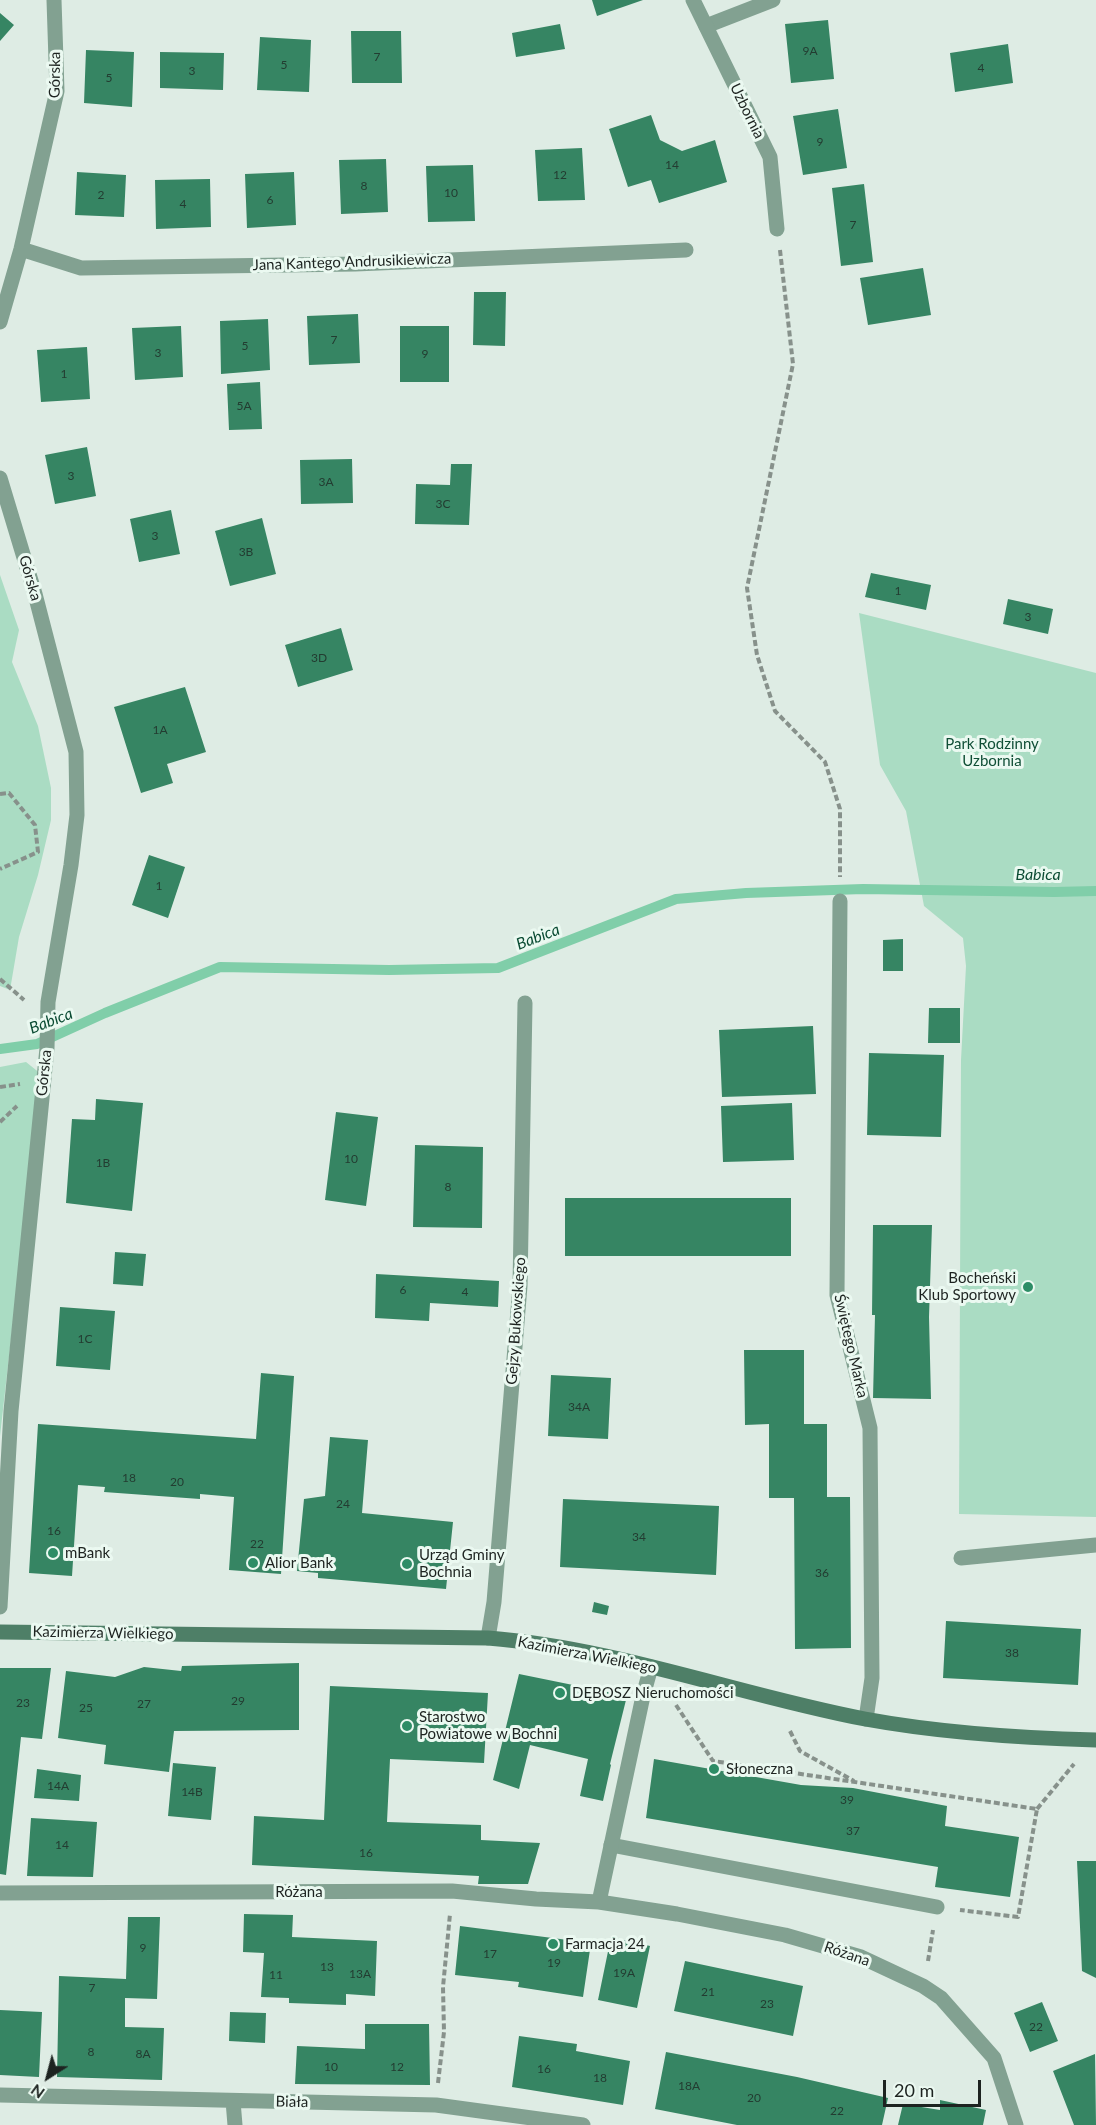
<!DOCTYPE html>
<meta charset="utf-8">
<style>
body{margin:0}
#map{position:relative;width:1096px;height:2125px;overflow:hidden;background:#deece4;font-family:Lato,sans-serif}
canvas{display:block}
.north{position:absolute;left:18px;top:2047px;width:60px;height:60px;-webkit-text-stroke:4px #ebf9f1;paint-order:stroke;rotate:216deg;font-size:16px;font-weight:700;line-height:24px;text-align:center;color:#1d2320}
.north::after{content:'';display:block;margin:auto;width:21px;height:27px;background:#1d2320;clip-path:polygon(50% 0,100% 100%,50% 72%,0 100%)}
.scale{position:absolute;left:883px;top:2080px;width:98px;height:27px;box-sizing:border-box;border:3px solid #1d2320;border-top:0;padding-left:8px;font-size:18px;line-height:21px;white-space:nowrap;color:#1d2320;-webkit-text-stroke:4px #ebf9f1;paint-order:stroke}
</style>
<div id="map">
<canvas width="1096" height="2125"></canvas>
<div class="north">N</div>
<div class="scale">20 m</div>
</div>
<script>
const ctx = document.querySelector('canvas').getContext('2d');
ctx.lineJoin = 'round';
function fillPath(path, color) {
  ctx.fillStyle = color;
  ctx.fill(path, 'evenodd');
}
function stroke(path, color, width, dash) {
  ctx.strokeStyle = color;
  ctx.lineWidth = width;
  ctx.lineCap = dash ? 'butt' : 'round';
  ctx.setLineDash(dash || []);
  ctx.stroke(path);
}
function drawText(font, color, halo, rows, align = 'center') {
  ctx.font = font + ' Lato,sans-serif';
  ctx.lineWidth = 6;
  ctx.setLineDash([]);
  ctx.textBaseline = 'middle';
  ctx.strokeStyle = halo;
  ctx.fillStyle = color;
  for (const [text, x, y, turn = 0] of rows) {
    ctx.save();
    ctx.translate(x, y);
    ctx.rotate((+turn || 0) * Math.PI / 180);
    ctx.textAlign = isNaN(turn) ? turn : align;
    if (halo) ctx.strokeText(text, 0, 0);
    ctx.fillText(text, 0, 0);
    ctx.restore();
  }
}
const green = new Path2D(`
 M0 575 19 630 12 662 38 726 51 788V820L38 875 19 937 10 990 0 986Z
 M859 613 1096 673V1517L959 1514 961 1060 966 966 963 938 924 906 906 811 880 765Z
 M26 1062 41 1074 0 1436V1067Z`);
const stream = new Path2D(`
 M0 1049 37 1044 105 1013 220 967 389 970 498 968 676 899 746 893 863 889 1054 892 1096 891`);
const building = new Path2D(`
 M592 0H643L597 16Z
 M0 13 14 25 0 41Z
 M828 20 834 79 791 83 785 24Z
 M560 24 565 49 516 57 512 33Z
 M351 31H401L402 83H352Z
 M260 37 311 40 309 92 257 90Z
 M1008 44 1013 83 955 92 950 53Z
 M86 50 134 52 132 107 84 103Z
 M160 52 224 53 223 90 160 88Z
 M838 109 847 168 803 175 793 116Z
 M651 115 660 140 682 151 715 140 727 182 659 203 651 180 628 187 609 129Z
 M582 148 585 200 538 201 535 150Z
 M386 159 388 212 341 214 339 160Z
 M473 165 475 221 428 222 426 166Z
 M77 172 126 175 124 217 75 215Z
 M294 172 296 225 247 228 245 174Z
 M210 179 211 227 156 229 155 180Z
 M864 184 873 262 841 266 832 188Z
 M923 268 931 315 868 325 860 278Z
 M474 292H506L505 346 473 345Z
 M358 314 360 363 309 365 307 316Z
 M268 319 270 370 221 374 220 321Z
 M181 326 183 377 135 380 132 328Z
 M400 326H449V382H400Z
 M87 347 90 399 41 402 37 350Z
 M260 382 262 429 229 430 227 384Z
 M87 447 96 496 55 504 45 455Z
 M352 459 353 503 301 504 300 460Z
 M451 464H472L469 525 415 524 416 484 450 485Z
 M171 510 180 554 139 562 130 519Z
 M262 518 276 574 230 586 215 531Z
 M871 573 931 585 926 610 865 597Z
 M1008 599 1053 609 1048 634 1003 624Z
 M341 628 353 670 298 687 285 645Z
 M185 687 206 752 167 764 173 783 141 793 114 707Z
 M149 855 185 867 168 918 132 905Z
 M903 939V971H883V940Z
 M929 1008H960V1043H928Z
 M813 1026 816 1094 722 1097 719 1030Z
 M869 1053 944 1055 941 1137 867 1135Z
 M96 1099 143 1103 132 1211 66 1203 72 1119 95 1120Z
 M792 1103 794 1160 723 1162 721 1106Z
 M336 1112 378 1117 366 1206 325 1200Z
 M415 1145 483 1147 482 1228 413 1227Z
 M565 1198H791V1256H565Z
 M873 1225H932L929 1317 931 1399 873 1398 875 1315H872Z
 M115 1252 146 1254 143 1286 113 1284Z
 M376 1274 499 1281 498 1307 430 1303 429 1321 375 1318Z
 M60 1307 115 1311 110 1370 56 1366Z
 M744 1350H804V1424H827V1497H850L851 1648 795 1649 794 1498H769V1424L745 1425Z
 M261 1373 294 1376 281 1574 229 1570 234 1497 200 1494V1499L104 1492 105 1487 78 1485 72 1576 29 1573 38 1424 256 1439Z
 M551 1375 611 1378 608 1439 548 1436Z
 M330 1437 368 1440 362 1513 453 1522 446 1589 318 1578V1573L297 1571 304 1499 325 1496Z
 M563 1499 719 1506 716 1575 560 1567Z
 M594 1602 609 1606 607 1615 592 1612Z
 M946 1621 1081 1629 1078 1685 943 1678Z
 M299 1663V1730L174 1731 169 1772 104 1764 106 1745 58 1738 66 1671 115 1677 144 1667 181 1671 182 1666Z
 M0 1668H51L42 1739 21 1737 6 1875 0 1874Z
 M519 1674 627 1696 610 1764 611 1765 603 1801 580 1796 588 1759 530 1745 519 1789 493 1780Z
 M330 1686 488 1693 484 1763 390 1759 387 1822 481 1825V1840L540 1843 528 1884H478L479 1876 252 1865 254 1816 324 1820Z
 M654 1759 801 1785 853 1788 947 1806 945 1826 1019 1837 1010 1897 935 1887 938 1867 646 1818Z
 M173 1763 216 1767 211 1820 168 1816Z
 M37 1769 81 1775 79 1801 34 1798Z
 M31 1818 97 1822 93 1877 27 1876Z
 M1077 1861H1096V1978L1082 1971Z
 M244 1914 293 1915 292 1937 377 1941 375 1996 346 1994V2005L289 2003V1998L261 1997 264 1953 243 1952Z
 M128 1917H160L157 1999 125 1998V2027L164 2028 162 2080 57 2077 59 1976 126 1979Z
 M460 1926 591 1943 583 1997 518 1987 519 1982 455 1975Z
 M611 1937 650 1946 637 2008 598 2000Z
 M685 1961 803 1986 793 2036 674 2011Z
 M1042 2002 1058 2041 1030 2052 1014 2013Z
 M0 2010 42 2012 39 2077 0 2075Z
 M230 2012 266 2013 265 2043 229 2041Z
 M365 2024H429L430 2085 295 2084 297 2046 365 2049Z
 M519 2036 577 2044 576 2051 630 2061 623 2105 512 2087Z
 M666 2052 797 2077 888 2098 882 2125H737L655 2109Z
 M1095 2054 1096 2125H1074L1053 2071Z
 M940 2100 986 2110 983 2125H898L903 2104 940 2110Z`);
const path = new Path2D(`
 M780 250 793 364 747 588 757 655 775 711 825 762 840 809V877
 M0 794 9 793 35 825 38 852 0 869
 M0 979 24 1000
 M0 1087 20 1084
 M0 1122 17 1106
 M676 1705 713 1761 1037 1809 1018 1917 960 1910
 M790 1731 800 1751 854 1781
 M1037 1809 1074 1764
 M928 1961 933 1930
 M438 2083 444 2032 443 1987 450 1914`);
const lane = new Path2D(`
 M706 26 773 0
 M961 1558 1096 1545
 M611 1845 937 1907`);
const street = new Path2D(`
 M693 0 770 157 777 229
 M21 249 81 268 355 264 686 250
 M0 322 21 249 57 91 54 0
 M0 478 35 594 76 752 77 815 71 865 48 1002 47 1048 11 1411 0 1607
 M840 901 837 1295 870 1428 872 1678 866 1719
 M488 1638 494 1602 520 1286 525 1003
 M0 1893 452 1891 536 1899 599 1902 677 1914 785 1935 861 1957 923 1986 941 1998 994 2058 1016 2125
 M599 1902 643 1696 651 1667
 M0 2095 436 2105 583 2125
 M233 2101 235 2125`);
const secondary = new Path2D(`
 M0 1632 488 1638C617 1648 739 1695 865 1719 941 1733 1019 1738 1096 1740`);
const markers = [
 [1028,1287,6,"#2d8d66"],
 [53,1553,6,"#2d8d66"],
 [253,1563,6,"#2d8d66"],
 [407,1564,6,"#2d8d66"],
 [560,1693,6,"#2d8d66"],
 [407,1726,6,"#2d8d66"],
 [714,1769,6,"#2d8d66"],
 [553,1944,6,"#2d8d66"]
];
const numberNames = [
 ["9A",810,51],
 ["7",377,57],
 ["5",284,65],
 ["4",981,68],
 ["3",192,71],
 ["5",109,78],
 ["9",820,142],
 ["14",672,165],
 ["12",560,175],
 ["8",364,186],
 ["10",451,193],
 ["2",101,195],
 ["6",270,200],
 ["4",183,204],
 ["7",853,225],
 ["7",334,340],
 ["5",245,346],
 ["3",158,353],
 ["9",425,354],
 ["1",64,374],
 ["5A",244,406],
 ["3",71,476],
 ["3A",326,482],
 ["3C",443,504],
 ["3",155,536],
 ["3B",246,552],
 ["1",898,591],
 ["3",1028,617],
 ["3D",319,658],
 ["1A",160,730],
 ["1",159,886],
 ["10",351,1159],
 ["1B",103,1163],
 ["8",448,1187],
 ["6",403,1290],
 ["4",465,1292],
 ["1C",85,1339],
 ["34A",579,1407],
 ["18",129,1478],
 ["20",177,1482],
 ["24",343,1504],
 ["16",54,1531],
 ["34",639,1537],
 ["22",257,1544],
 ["36",822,1573],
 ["38",1012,1653],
 ["29",238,1701],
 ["23",23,1703],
 ["27",144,1704],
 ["25",86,1708],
 ["14A",58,1786],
 ["14B",192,1792],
 ["39",847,1800],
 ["37",853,1831],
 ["14",62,1845],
 ["16",366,1853],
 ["9",143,1948],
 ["17",490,1954],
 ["19",554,1963],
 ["13",327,1967],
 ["19A",624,1973],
 ["13A",360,1974],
 ["11",276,1975],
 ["7",92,1988],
 ["21",708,1992],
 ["23",767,2004],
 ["22",1036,2027],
 ["8",91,2052],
 ["8A",143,2054],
 ["10",331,2067],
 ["12",397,2067],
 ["16",544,2069],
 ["18",600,2078],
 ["18A",689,2086],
 ["20",754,2098],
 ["22",837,2111]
];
const streetNames = [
 ["Górska",55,75,-89],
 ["Uzbornia",747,111,64],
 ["Jana Kantego Andrusikiewicza",352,262,-2],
 ["Górska",30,578,74],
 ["Górska",44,1073,-84],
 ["Gejzy Bukowskiego",516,1321,-86],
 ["Świętego Marka",851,1346,77],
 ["Kazimierza Wielkiego",103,1633,1],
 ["Kazimierza Wielkiego",587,1655,11],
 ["Różana",299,1892],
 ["Różana",847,1954,19],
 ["Biała",292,2102,1]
];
const parkNames = [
 ["Park Rodzinny",992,744],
 ["Uzbornia",992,761]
];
const poiNames = [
 ["Bocheński",1016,1278,"right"],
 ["Klub Sportowy",1016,1295,"right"],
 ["mBank",65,1553],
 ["Urząd Gminy",419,1555],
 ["Bochnia",419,1572],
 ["Alior Bank",265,1563],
 ["DĘBOSZ Nieruchomości",572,1693],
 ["Starostwo",419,1717],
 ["Powiatowe w Bochni",419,1734],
 ["Słoneczna",726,1769],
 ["Farmacja 24",565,1944]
];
const waterNames = [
 ["Babica",1038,875],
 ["Babica",538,937,-21],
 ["Babica",51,1021,-21]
];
fillPath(green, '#aadcc3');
stroke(stream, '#80cea9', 10);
fillPath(building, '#368563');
stroke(path, '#87918b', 4, [6, 3]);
stroke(lane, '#82a191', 15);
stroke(street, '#82a191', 15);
stroke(secondary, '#4e7f67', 15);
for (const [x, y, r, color] of markers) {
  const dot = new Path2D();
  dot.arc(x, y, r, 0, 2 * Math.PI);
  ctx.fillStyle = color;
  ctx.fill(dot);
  stroke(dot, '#ebf9f1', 2);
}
drawText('12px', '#233c31', null, numberNames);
drawText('15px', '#1d2320', '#ebf9f1', streetNames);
drawText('15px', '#104f36', '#ebf9f1', parkNames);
drawText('15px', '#1d2320', '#ebf9f1', poiNames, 'left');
drawText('italic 16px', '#0c4c34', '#ebf9f1', waterNames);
</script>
